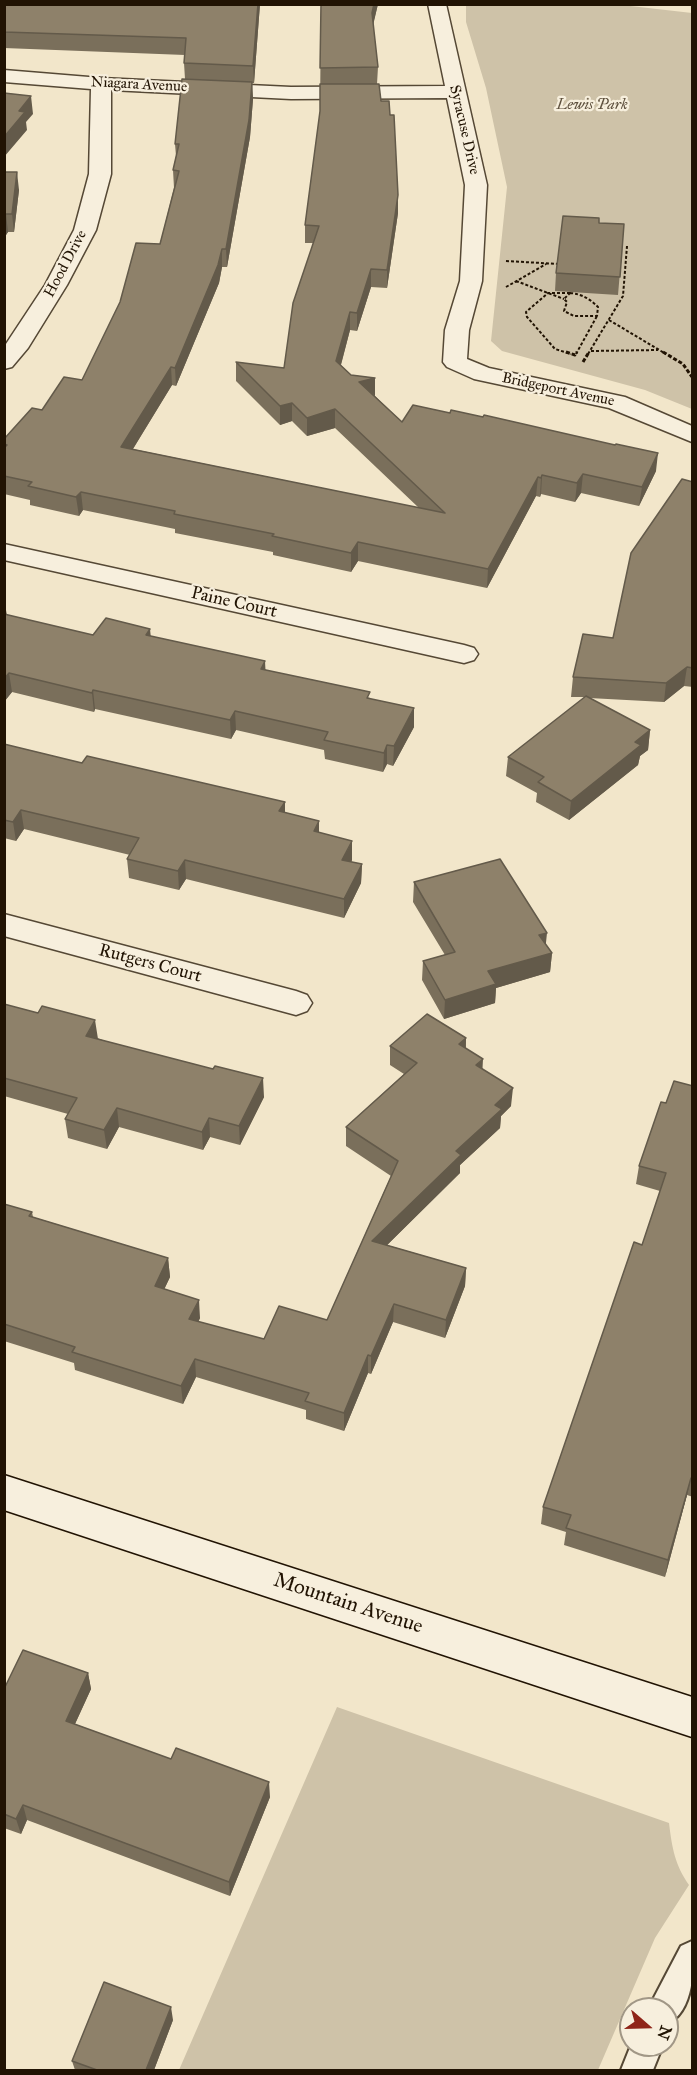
<!DOCTYPE html>
<style>
body{margin:0}
#map{position:relative;width:697px;height:2075px;overflow:hidden;background:#f2e6ca;font-family:"IM FELL Great Primer",serif}
canvas{display:block}
.frame{position:absolute;inset:0;border:6px solid #211303;pointer-events:none}
.north{position:absolute;left:619px;top:1997px;width:60px;height:60px;box-sizing:border-box;background:#f7efdd;border:2px solid #a19786;border-radius:50%;rotate:110deg;font-size:16px;font-weight:700;line-height:24px;text-align:center;color:#211303}
.north::after{content:'';display:block;margin:auto;width:21px;height:27px;background:#8f2418;clip-path:polygon(50% 0,100% 100%,50% 72%,0 100%)}
</style>
<div id="map">
<canvas width="697" height="2075"></canvas>
<div class="frame"></div>
<div class="north">N</div>
</div>
<script>
const ctx = document.querySelector('canvas').getContext('2d');
ctx.lineJoin = 'round';
function fillPath(path, color) {
  ctx.fillStyle = color;
  ctx.fill(path, 'evenodd');
}
function stroke(path, color, width, dash) {
  ctx.strokeStyle = color;
  ctx.lineWidth = width;
  ctx.lineCap = dash ? 'butt' : 'round';
  ctx.setLineDash(dash || []);
  ctx.stroke(path);
}
function drawText(font, color, halo, rows, align = 'center') {
  ctx.font = font + ' "IM FELL Great Primer",serif';
  ctx.lineWidth = 4.5;
  ctx.setLineDash([]);
  ctx.textBaseline = 'middle';
  ctx.strokeStyle = halo;
  ctx.fillStyle = color;
  for (const [text, x, y, turn = 0] of rows) {
    ctx.save();
    ctx.translate(x, y);
    ctx.rotate((+turn || 0) * Math.PI / 180);
    ctx.textAlign = isNaN(turn) ? turn : align;
    if (halo) ctx.strokeText(text, 0, 0);
    ctx.fillText(text, 0, 0);
    ctx.restore();
  }
}
const green = new Path2D(`
 M466 4H613L692 13V409L645 390 502 351 491 341 507 187 486 88 466 22Z
 M337 1707 669 1823C672 1848 675 1865 689 1885L655 1938 598 2070H179Z`);
const pathFar1 = new Path2D(`
 M506 261 559 264
 M516 281 564 299
 M506 287 546 264
 M570 293H548L526 312 527 317 555 349 571 354
 M570 293C582 294 590 299 598 307L597 316H574L564 311 567 302 564 299Z
 M609 320 666 354
 M591 351 658 350
 M576 354 597 316
 M588 354 623 296 627 246`);
const path = new Path2D(`
 M566 352 575 355 577 352
 M663 352 683 364 692 377
 M583 362 589 352`);
const lane = new Path2D(`
 M692 1941C695 1966 694 2012 667 2024V2009H648L681 1946Z
 M631 2045H663L653 2070H621Z`);
const street = new Path2D(`
 M428 4H446L487 185 482 281 469 330 467 359 489 368 625 397 692 426V442L609 408 474 379 447 367 443 362 445 330 460 281 465 185 447 98 291 99 111 90V174L96 230 67 285 28 348 12 367 4 369V347L45 285 74 230 89 174 91 89 4 82V70L101 78 291 87 445 86Z
 M4 544 464 645 474 648 478 654 474 660 464 663 4 560Z
 M4 914 296 991 307 995 312 1003 307 1011 296 1015 4 936Z`);
const secondary = new Path2D(`
 M4 1475 692 1697V1737L4 1510Z`);
const wall = new Path2D(`
 M4 4H260L254 83H252L253 99 250 137 227 267H222L219 283 176 386 172 385 133 449 419 508 335 428 307 436 292 421 280 425 236 381V362L284 368 313 243H305V225L320 112 321 4H378L373 24 378 67 377 84 381 101 390 115 398 213 387 288 371 287 357 331 350 330 341 365 351 375 375 378V396L402 422 656 471 639 506 581 493 575 502 541 494 540 497 536 496 487 588 358 561 351 572 273 555V552L175 533V529L83 510 79 516 30 505V500L4 494V439L82 380 160 244 174 188 173 170 176 156 175 144 185 79 184 63 185 55 4 48Z
 M4 172 19 190 14 232H8L4 238Z
 M599 223 624 224 618 295 555 291 556 273Z
 M693 482V687L684 686 664 702 589 698 650 730 648 750 640 756 638 765 569 820 536 802 537 793 506 776 508 757 585 697H571L573 677 613 638Z
 M4 600 7 615 93 635 151 636 266 670 370 698 414 727 393 766 387 764 383 772 325 759 324 750 236 730 231 739 95 709 94 712 12 692 4 702Z
 M4 744 82 763 285 802V813L319 832 352 860 351 862 362 864 361 883 344 918 186 879 179 890 129 878 127 859 130 855 24 829 16 841 4 838Z
 M414 882 545 944 552 953 550 972 496 988 495 1003 444 1019 422 980 423 961 445 955 413 902Z
 M4 1004 97 1038 264 1097 240 1145 210 1137 203 1150 119 1127 107 1149 68 1138 65 1119 68 1114 4 1096Z
 M466 1038V1048L511 1106 501 1116 500 1128 460 1165V1173L387 1245 466 1268 465 1286 445 1338 393 1322 371 1374 368 1373 344 1431 306 1419V1410L196 1377 183 1404 75 1370 74 1363 4 1341V1204L32 1212 33 1217 168 1258 170 1277 164 1289 200 1318 198 1322 264 1339 327 1320 391 1176 346 1146V1127L404 1074 390 1065V1046Z
 M693 1086V1497L687 1495 665 1577 564 1545 566 1532 541 1524 543 1507 642 1245 660 1191 636 1184 639 1166 666 1103Z
 M88 1673 91 1689 75 1724 270 1797 230 1896 27 1820 21 1834 4 1828V1689Z
 M173 2020 154 2070H75L72 2061Z`);
const shadedWall = new Path2D(`
 M258 4H260L254 83 253 66Z
 M374 4H378L372 30V13Z
 M252 82 253 99 250 137 227 267 226 249Z
 M31 96 33 114 26 122 27 130 4 157V137L19 111Z
 M17 172 19 190 14 232 12 214Z
 M398 195V213L387 288V270Z
 M6 214 8 232 4 238V217Z
 M222 249V267L219 283 176 386 175 368Z
 M371 269V287L357 331V313Z
 M350 312V330L337 379 336 361Z
 M171 367 172 385 123 465 121 447Z
 M375 378V396L359 382Z
 M292 403V421L280 425V406Z
 M335 409V428L307 436V418Z
 M658 453 656 471 639 506 642 487Z
 M583 474 581 493 575 502 577 483Z
 M542 475 541 494 540 497 541 478Z
 M538 477 536 496 487 588 488 569Z
 M81 492 83 510 79 516 76 497Z
 M358 542V561L351 572V553Z
 M4 600 7 619 4 622Z
 M150 629 152 648 146 635Z
 M265 661 266 680 261 669Z
 M687 667 684 686 664 702 666 683Z
 M9 673 12 692 4 702V679Z
 M93 690 95 709 94 712 92 693Z
 M414 708V727L393 766 394 746Z
 M235 711 236 730 231 739 230 720Z
 M650 730 648 750 640 756 638 765 569 820 571 801 635 742Z
 M387 745V764L383 772 384 753Z
 M285 802V821L279 811Z
 M21 810 24 829 16 841 13 822Z
 M319 821V841L314 831Z
 M352 841V860L342 879V860Z
 M185 860 186 879 179 890 178 871Z
 M362 864 361 883 344 918V899Z
 M547 933 545 952 539 935Z
 M552 953 550 972 496 988 495 1003 444 1019 445 1000 488 971Z
 M95 1020 98 1039 86 1036Z
 M466 1038 465 1057 459 1044Z
 M483 1059 482 1078 476 1065Z
 M263 1078 264 1097 240 1145 239 1126Z
 M513 1088 511 1106 501 1116 500 1128 460 1165V1173L372 1260V1241L456 1151 495 1105Z
 M117 1108 119 1127 107 1149 104 1130Z
 M209 1118 210 1137 203 1150 202 1132Z
 M168 1258 170 1277 157 1305 155 1286Z
 M466 1268 465 1286 445 1338 446 1320Z
 M199 1300 200 1318 191 1337 189 1319Z
 M394 1304 393 1322 371 1374V1356Z
 M368 1355V1373L344 1431V1413Z
 M195 1359 196 1377 183 1404 181 1386Z
 M691 1478 687 1495 665 1577 668 1560Z
 M88 1673 91 1689 69 1737 66 1721Z
 M269 1782 270 1797 230 1896 229 1882Z
 M23 1805 27 1820 21 1834 16 1819Z
 M171 2007 173 2020 154 2070H146Z`);
const building = new Path2D(`
 M4 4H258L253 66 184 63 186 38 4 32Z
 M321 4H374L372 13 378 67 320 68Z
 M182 79 252 82 249 120 226 249H222L218 265 175 368 171 367 121 447 445 513 335 409 307 418 292 403 280 406 236 362 284 368 293 303 319 226 305 225 320 111V84H379L381 101H389L390 115H394L398 195 387 270 371 269 357 313 350 312 336 361 351 375 375 378 359 382 402 422 413 405 450 413 451 410 483 417 484 415 615 445 616 444 658 453 642 487 583 474 577 483 542 475 541 478 538 477 488 569 358 542 351 553 272 536 274 534 174 514 175 511 81 492 76 497 28 486 32 482 4 476V448L7 445 4 444V439L32 408 42 410 64 377 82 380 120 302 136 243 160 244 179 171 173 170 179 144H175Z
 M4 93 31 96 19 111 25 112 4 137Z
 M4 172H17L12 214H6L4 217Z
 M563 216 599 218V223L624 224 620 277 556 273Z
 M682 479 693 482V668L687 667 666 683 573 677 583 634 613 638 631 553Z
 M4 614 93 635 106 618 150 629 146 635 265 661 261 669 370 692 367 698 414 708 394 746 387 745 384 753 324 740 328 732 235 711 230 720 93 690 92 693 9 673 4 679Z
 M586 696 650 730 635 742 641 745 571 801 538 782 544 777 508 757Z
 M4 744 82 763 87 756 285 802 279 811 319 821 314 831 352 841 342 860 362 864 344 899 185 860 178 871 127 859 139 838 21 810 13 822 4 820Z
 M500 859 547 933 539 935 552 953 488 971 496 984 445 1000 423 961 455 952 414 882Z
 M4 1004 38 1013 42 1006 95 1020 86 1036 213 1069 215 1066 263 1078 239 1126 209 1118 202 1132 117 1108 104 1130 65 1119 77 1098 4 1078Z
 M427 1014 466 1038 459 1044 483 1059 476 1065 513 1088 495 1105 502 1109 456 1151 461 1155 372 1241 466 1268 446 1320 394 1304 371 1356 368 1355 344 1413 305 1401 309 1393 195 1359 181 1386 72 1352 75 1347 4 1324V1204L32 1212 29 1216 168 1258 155 1286 199 1300 189 1319 264 1339 279 1306 327 1320 398 1161 346 1127 417 1063 390 1046Z
 M674 1081 693 1086V1478H691L668 1560 566 1528 571 1515 543 1507 634 1242 642 1245 666 1173 639 1166 661 1102 666 1103Z
 M23 1650 88 1673 66 1721 171 1759 176 1748 269 1782 229 1882 23 1805 16 1819 4 1814V1689Z
 M104 1982 171 2007 146 2070H97L72 2061Z`);
const farStreetnames = [
 ["Niagara Avenue",139,85,3],
 ["Syracuse Drive",464,130,77],
 ["Hood Drive",66,264,-62],
 ["Bridgeport Avenue",558,390,12]
];
const farParknames = [
 ["Lewis Park",592,105]
];
const streetNames = [
 ["Paine Court",234,603,13],
 ["Rutgers Court",150,964,15]
];
const nearStreetnames = [
 ["Mountain Avenue",348,1604,18]
];
fillPath(green, '#cec2a8');
stroke(lane, '#554835', 4);
stroke(street, '#554835', 3);
stroke(secondary, '#211303', 3);
stroke(pathFar1, '#211303', 2, [3, 2]);
stroke(path, '#211303', 3, [4, 2]);
fillPath(lane, '#f7efdd');
fillPath(street, '#f7efdd');
fillPath(secondary, '#f7efdd');
fillPath(wall, '#7a6f5b');
fillPath(shadedWall, '#635a4a');
fillPath(building, '#8e816a');
stroke(building, '#635a4a', 1.5);
drawText('15px', '#211303', '#f7efdd', farStreetnames);
drawText('italic 15px', '#5e503d', '#f7efdd', farParknames);
drawText('18px', '#211303', '#f7efdd', streetNames);
drawText('21px', '#211303', '#f7efdd', nearStreetnames);
</script>
